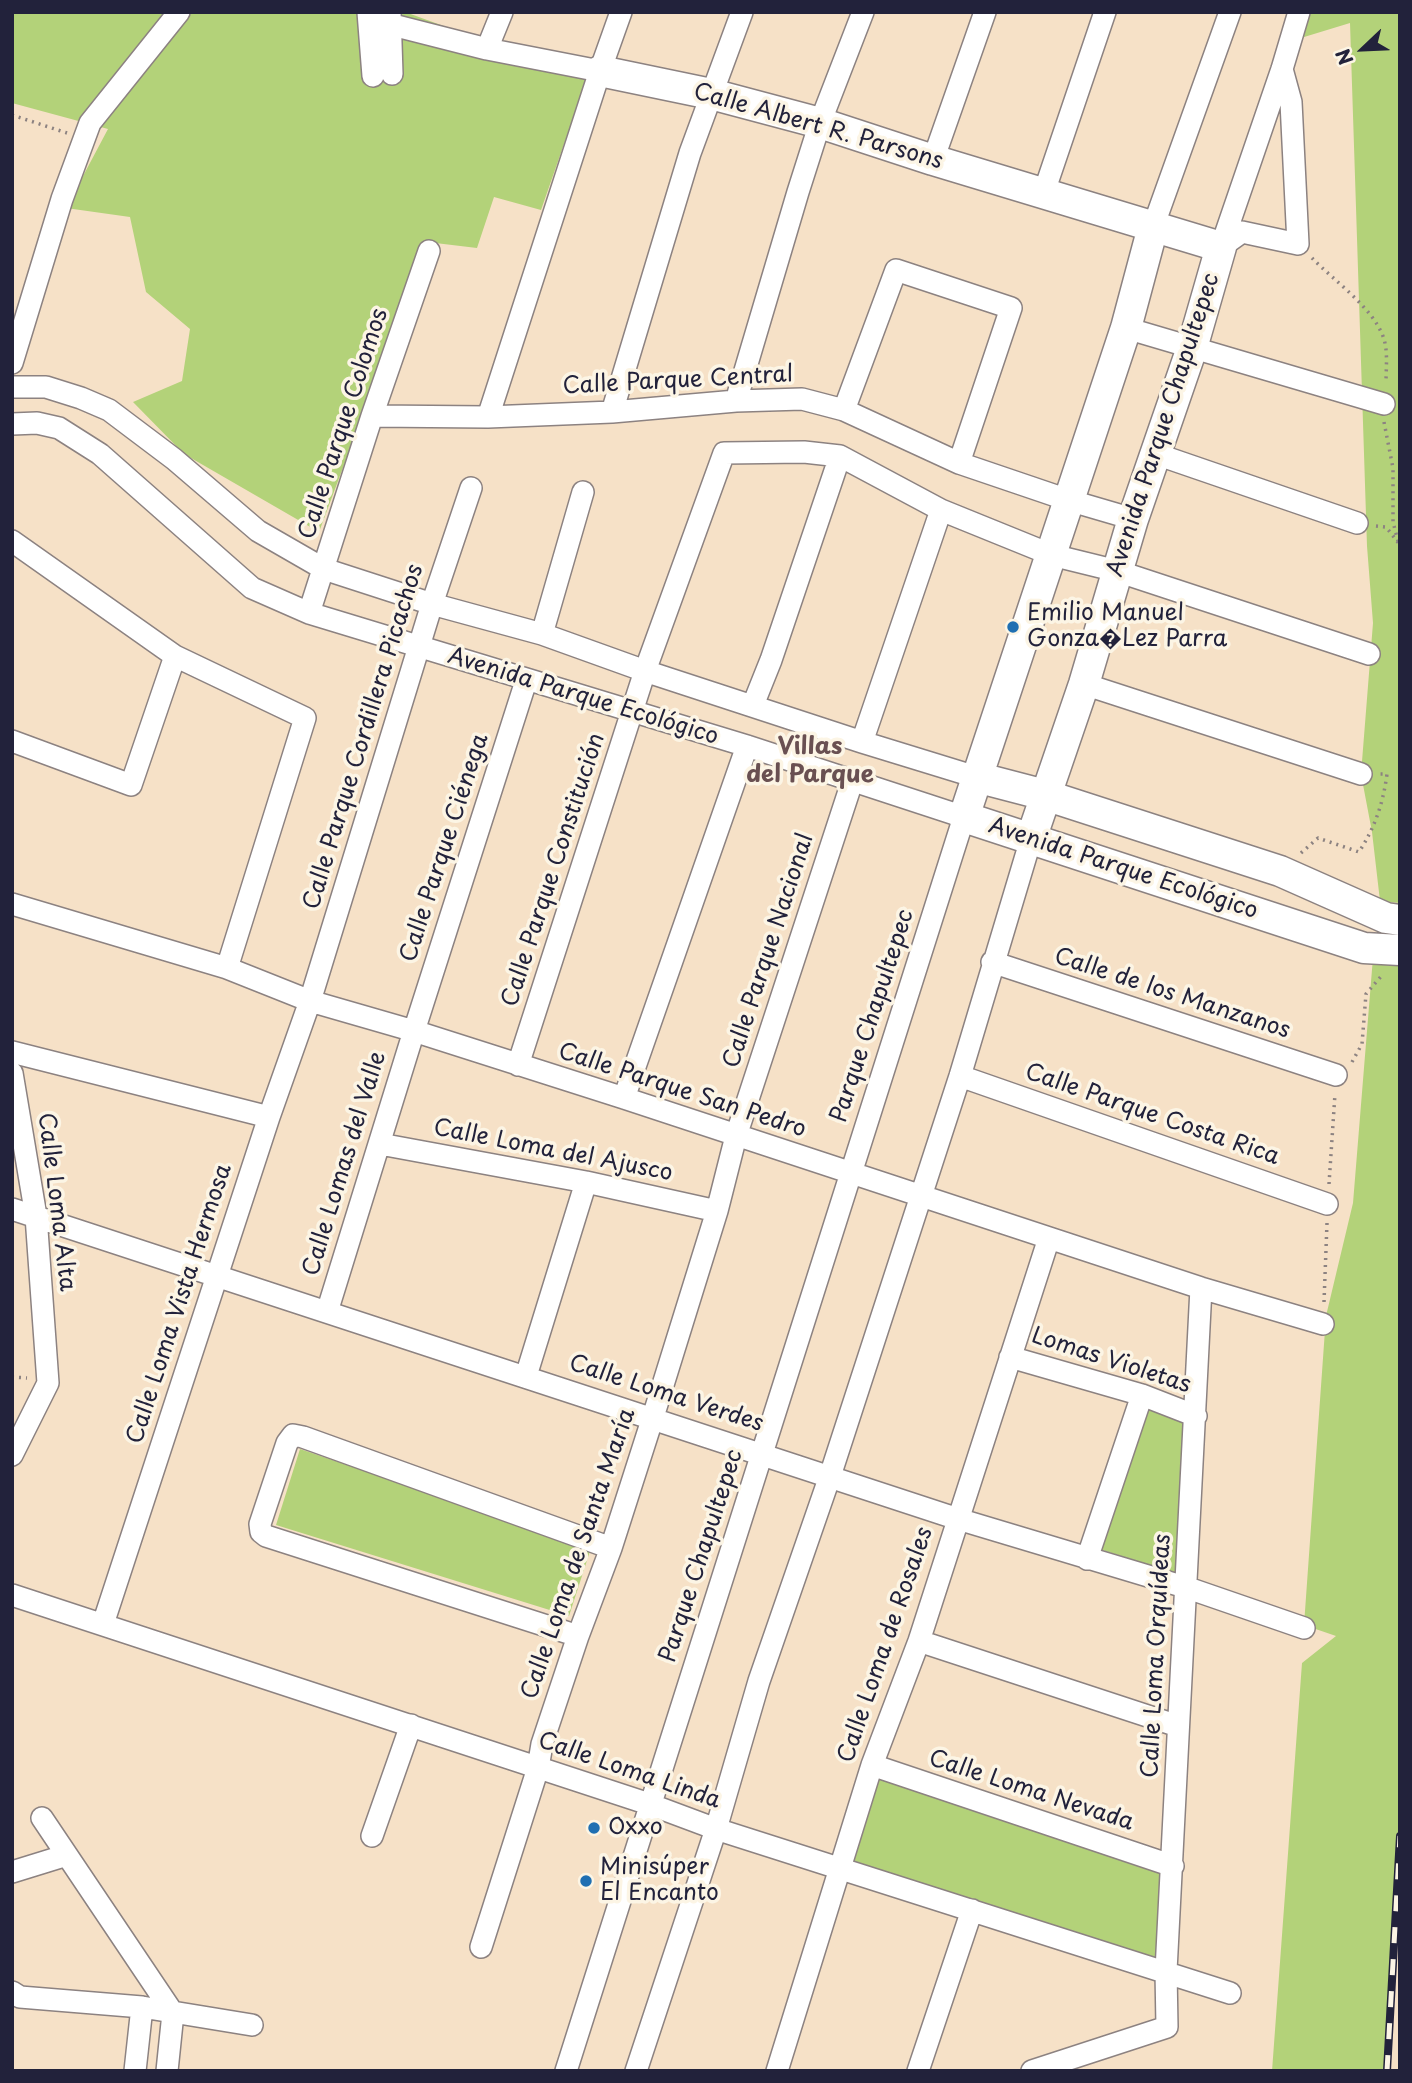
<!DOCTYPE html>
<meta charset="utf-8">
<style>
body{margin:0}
#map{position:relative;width:1412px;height:2083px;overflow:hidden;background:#f6e1c7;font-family:"Playpen Sans",sans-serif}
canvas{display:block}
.frame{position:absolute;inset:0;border:14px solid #22223b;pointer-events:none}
.north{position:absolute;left:1328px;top:14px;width:70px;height:70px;-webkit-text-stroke:5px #fcf5e5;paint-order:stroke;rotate:247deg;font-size:19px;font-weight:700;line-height:28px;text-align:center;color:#22223b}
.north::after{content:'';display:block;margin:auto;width:24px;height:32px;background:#22223b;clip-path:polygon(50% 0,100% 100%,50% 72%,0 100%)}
</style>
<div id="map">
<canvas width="1412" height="2083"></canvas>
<div class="frame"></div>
<div class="north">N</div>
</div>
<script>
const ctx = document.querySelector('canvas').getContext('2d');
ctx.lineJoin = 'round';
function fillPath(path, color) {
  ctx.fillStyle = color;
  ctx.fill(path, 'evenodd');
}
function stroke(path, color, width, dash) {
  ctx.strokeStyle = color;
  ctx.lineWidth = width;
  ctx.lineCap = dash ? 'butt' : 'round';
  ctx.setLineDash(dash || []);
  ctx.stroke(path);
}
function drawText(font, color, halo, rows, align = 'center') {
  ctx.font = font + ' "Playpen Sans",sans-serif';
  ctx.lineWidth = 7;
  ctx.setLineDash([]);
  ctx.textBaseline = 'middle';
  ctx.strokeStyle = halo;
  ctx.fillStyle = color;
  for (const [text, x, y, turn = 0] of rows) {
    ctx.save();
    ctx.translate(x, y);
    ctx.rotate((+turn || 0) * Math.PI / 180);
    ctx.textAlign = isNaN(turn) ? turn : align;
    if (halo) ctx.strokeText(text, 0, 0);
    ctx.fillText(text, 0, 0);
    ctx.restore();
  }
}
const green = new Path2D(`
 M12 12H405L587 78 541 210 494 197 477 248 427 242 319 532 184 454 133 402 182 381 190 329 146 292 130 217 66 208 108 129 12 103Z
 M1300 12H1400V903L1380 901 1372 832 1361 774 1373 623 1367 546 1350 23 1291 41Z
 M1374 945 1400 947V1795L1385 2071H1272L1302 1663 1336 1636 1304 1625 1326 1316 1353 1203Z
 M1143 1406 1189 1421 1178 1574 1096 1548Z
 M300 1449 591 1548 569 1616 276 1525Z
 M877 1768 1172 1867 1165 1969 844 1866Z`);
const path = new Path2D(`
 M12 115 67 133
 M1312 258C1334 281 1374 308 1384 339 1388 353 1386 368 1386 383
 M1384 422 1393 468V522L1398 541
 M1376 526 1386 527 1400 545
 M1301 853 1318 838 1359 852C1375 827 1383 804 1387 774H1380
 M1352 1062 1362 1044 1366 994 1383 974
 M1329 1184 1335 1094
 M1324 1302 1327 1223
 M12 1377 27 1378`);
const street = new Path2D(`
 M368 12 373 76
 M390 12 392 74
 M369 19 487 49 600 71
 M487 49 502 12
 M933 160 985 12
 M1044 192 1105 12
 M1153 227 1230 12
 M1221 247 1242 232 1298 244 1291 102 1282 69
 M1221 247 1282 69 1299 12
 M1126 328 1384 404
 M12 363 62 199 90 123 179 12
 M12 387H46L81 398 109 410 174 459 258 531 324 569 432 604 542 634 645 671 862 742 976 777
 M736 401 798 192 820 123 863 12
 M844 410 896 270 1011 308 959 463
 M612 412 690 153 742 12
 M372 416 488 417 612 412 736 401 802 399 844 410 959 463 1068 500 1133 519
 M488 417 600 71 621 12
 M12 424 37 423 59 428 100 454 252 588 309 613 747 746 964 817 566 2071
 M1156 454 1357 523
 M12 541 175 656 305 718 227 968 12 904
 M309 613 372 416 429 251
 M542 634 583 492
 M1084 684 1361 774
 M753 705 771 660 840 456
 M12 741 131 785 175 656
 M862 742 941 510
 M992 962 1336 1075
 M227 968 310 1001 414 1031 624 1098 1201 1288 1323 1324
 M12 1052 269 1117
 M518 1065 645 671 724 453 804 452 840 456 941 510 1052 555 1117 571 1369 654
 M12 1073 36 1216 48 1383 12 1455
 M960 1076 1327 1204
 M624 1098 747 746
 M380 1144 586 1182 717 1211
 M12 1209 958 1519 1188 1588 1304 1628
 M327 1312 414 1031 526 681
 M1010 1357 1142 1395 1196 1416
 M526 1376 586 1182
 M1087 1559 1142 1395
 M12 1595 649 1804 716 1829 1230 1993
 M103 1624 269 1117 310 1001 432 604 471 488
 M578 1636 266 1536 261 1532 260 1524 287 1443 293 1435 303 1437 611 1548
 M919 1641 1178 1726
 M872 1765 1173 1866
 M42 1818 173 2013 167 2071
 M372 1836 411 1725
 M12 1872 67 1855
 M481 1947 538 1768 542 1744 578 1636 611 1548 653 1417 717 1211 736 1136 852 782
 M12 1992 20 1997 142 2007 252 2025
 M135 2071 142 2007
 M636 2071 716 1829 759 1681 830 1476 960 1076 1031 839
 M777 2071 872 1765 919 1641 1049 1238
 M918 2071 972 1910
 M1032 2071 1167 2027 1166 1971 1201 1288`);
const secondary = new Path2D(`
 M600 71 711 94 820 123 933 160 1221 247 1192 348 1133 519 1084 684 1031 839
 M1153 227 1126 328 964 817 1364 948 1400 950
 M976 777 1045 795 1280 871 1386 918 1400 920`);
const rail = new Path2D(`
 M1387 2071 1400 1836`);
const markers = [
 [1013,627,7,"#1f6fb2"],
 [594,1828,7,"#1f6fb2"],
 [586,1881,7,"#1f6fb2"]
];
const streetNames = [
 ["Calle Albert R. Parsons",818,127,16],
 ["Calle Parque Central",678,381,-3],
 ["Calle Parque Colomos",344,424,-72],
 ["Avenida Parque Chapultepec",1164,425,-72],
 ["Avenida Parque Ecológico",583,697,17],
 ["Calle Parque Cordillera Picachos",364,737,-73],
 ["Calle Parque Ciénega",445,848,-72],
 ["Avenida Parque Ecológico",1123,869,18],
 ["Calle Parque Constitución",554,870,-72],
 ["Calle Parque Nacional",769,951,-72],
 ["Calle de los Manzanos",1172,994,18],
 ["Parque Chapultepec",873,1016,-72],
 ["Calle Parque San Pedro",682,1091,18],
 ["Calle Parque Costa Rica",1152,1115,19],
 ["Calle Loma del Ajusco",553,1151,11],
 ["Calle Lomas del Valle",345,1164,-73],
 ["Calle Loma Alta",56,1202,83],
 ["Calle Loma Vista Hermosa",180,1304,-72],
 ["Lomas Violetas",1111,1361,18],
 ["Calle Loma Verdes",666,1394,18],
 ["Calle Loma de Santa María",579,1554,-71],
 ["Parque Chapultepec",702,1556,-72],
 ["Calle Loma de Rosales",886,1645,-71],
 ["Calle Loma Orquídeas",1157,1656,-87],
 ["Calle Loma Linda",629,1771,19],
 ["Calle Loma Nevada",1031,1791,18]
];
const poiNames = [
 ["Emilio Manuel",1027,614],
 ["Gonza�Lez Parra",1027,640],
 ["Oxxo",608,1828],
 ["Minisúper",600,1868],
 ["El Encanto",600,1894]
];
const neighbourhoodNames = [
 ["Villas",810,747],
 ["del Parque",810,775]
];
fillPath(green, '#b3d279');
stroke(street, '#8c8281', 24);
stroke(secondary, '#8c8281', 33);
stroke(path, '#8c8281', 3.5, [2, 5]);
stroke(street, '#fff', 21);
stroke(secondary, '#fff', 30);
stroke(rail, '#22223b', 8);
stroke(rail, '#fcf5e5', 5, [16]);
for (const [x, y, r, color] of markers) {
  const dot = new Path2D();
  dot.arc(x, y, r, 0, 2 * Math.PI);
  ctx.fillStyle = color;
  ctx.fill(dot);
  stroke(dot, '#fcf5e5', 2.5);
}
drawText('23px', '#22223b', '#fcf5e5', streetNames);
drawText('23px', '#22223b', '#fcf5e5', poiNames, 'left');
drawText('bold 24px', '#695052', '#fcf5e5', neighbourhoodNames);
</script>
